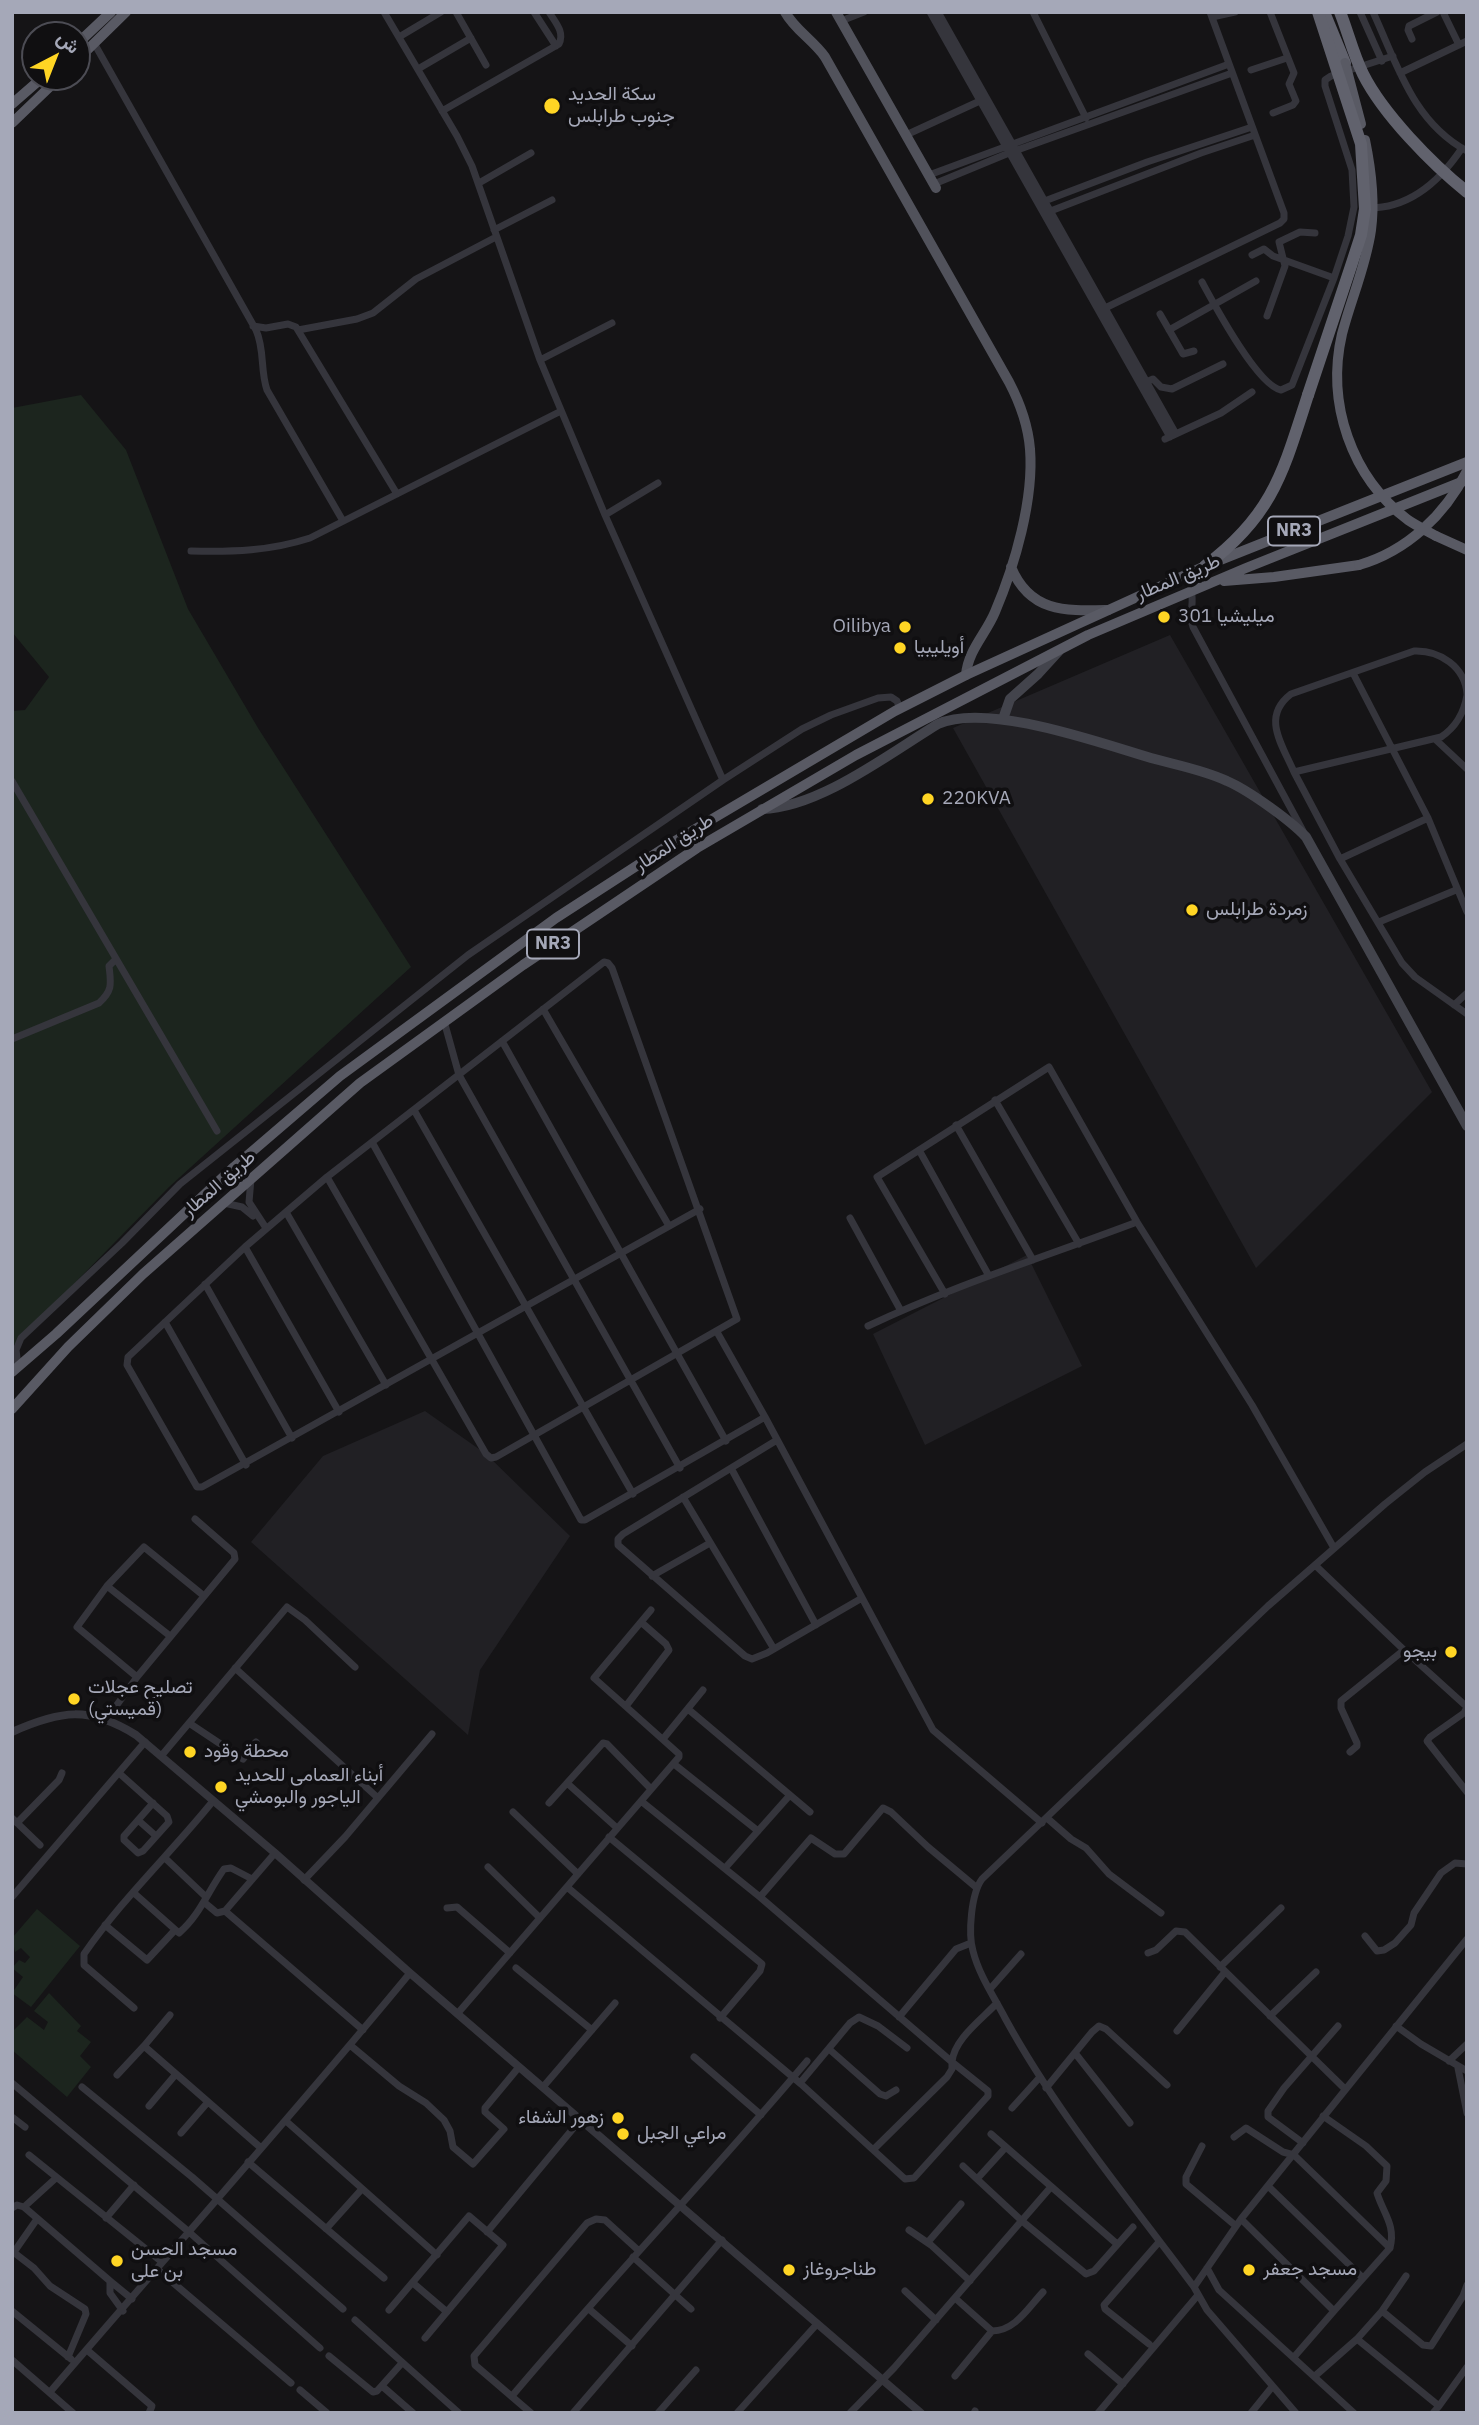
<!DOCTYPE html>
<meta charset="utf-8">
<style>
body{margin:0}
#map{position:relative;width:1479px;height:2425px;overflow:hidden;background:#151416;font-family:"IBM Plex Sans",Vazirmatn,sans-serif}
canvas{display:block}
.frame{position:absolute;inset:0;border:14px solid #a5a8b8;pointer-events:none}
.north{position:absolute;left:21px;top:21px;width:70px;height:70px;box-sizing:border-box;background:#100f11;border:2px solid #4c4c54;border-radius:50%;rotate:42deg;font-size:19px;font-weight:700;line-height:28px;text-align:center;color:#a5a8b8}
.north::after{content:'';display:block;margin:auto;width:24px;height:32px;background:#ffd524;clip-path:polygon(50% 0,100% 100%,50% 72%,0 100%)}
</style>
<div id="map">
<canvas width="1479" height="2425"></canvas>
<div class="frame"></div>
<div class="north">ش</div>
</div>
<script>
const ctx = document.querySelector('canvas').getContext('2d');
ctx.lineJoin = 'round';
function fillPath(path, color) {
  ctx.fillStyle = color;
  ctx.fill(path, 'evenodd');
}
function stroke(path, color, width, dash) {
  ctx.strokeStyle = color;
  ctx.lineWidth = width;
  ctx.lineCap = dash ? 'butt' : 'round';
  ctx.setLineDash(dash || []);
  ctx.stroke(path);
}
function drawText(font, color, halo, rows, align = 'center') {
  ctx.font = font + ' "IBM Plex Sans",Vazirmatn,sans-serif';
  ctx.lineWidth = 7;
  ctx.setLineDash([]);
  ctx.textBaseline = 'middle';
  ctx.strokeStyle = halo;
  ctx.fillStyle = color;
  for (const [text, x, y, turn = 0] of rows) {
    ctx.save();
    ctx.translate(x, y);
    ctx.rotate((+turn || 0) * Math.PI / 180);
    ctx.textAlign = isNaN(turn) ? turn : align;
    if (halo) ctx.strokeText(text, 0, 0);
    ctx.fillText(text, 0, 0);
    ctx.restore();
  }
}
const built = new Path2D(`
 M1170 635 1432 1092 1256 1268 953 728Z
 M1027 1255 1082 1366 925 1445 873 1334Z
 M425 1411 486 1454 570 1536 480 1670 468 1735 251 1542 323 1456Z`);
const green = new Path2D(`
 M81 395 126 450 188 609 258 728 411 967 169 1187 12 1347V711L25 710 49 677 12 632V408Z
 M37 1909 80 1946 31 2007 12 1993 23 1977 12 1968 19 1960 25 1963 30 1957 21 1948 15 1952 12 1938Z
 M49 1993 81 2026 77 2031 91 2042 80 2056 91 2067 67 2097 12 2050V2032L27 2017 44 2030 48 2022 34 2011Z`);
const minor = new Path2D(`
 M384 12 457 136 472 166 540 360 605 515 723 780
 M456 12 486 65
 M534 12 556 46
 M930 12 1170 437
 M938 12 1176 434
 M1033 12 1086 118
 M1270 12 1294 73 1289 84 1296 101 1293 105 1273 113
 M1360 12 1382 61
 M1373 12C1397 64 1413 122 1467 151
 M1443 12 1459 45
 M1212 17 1235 12
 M841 21 864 12
 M399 37 441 12
 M1412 39 1408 30 1409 26 1437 12
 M94 43 256 330C265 350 260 370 267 390L343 521
 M418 69 471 38
 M1251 70 1287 58
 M1400 73 1467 41
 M442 111 559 44C565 32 555 22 549 12
 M906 135 982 100
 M929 175 1229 64
 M479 183 531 153
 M934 184 1009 153 1232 73
 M1042 202 1147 162 1252 127
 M1369 208C1410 208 1440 181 1462 148
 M1048 212 1201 153 1255 135
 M494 230 552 200
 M1252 255 1264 249 1273 256 1334 278
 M1202 282C1214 304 1257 385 1281 390L1292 385 1334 278 1348 236 1354 207 1352 170 1325 86V80L1331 76 1393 56
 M1101 310 1280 223 1284 219V213L1210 12
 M1160 314 1183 354 1194 351
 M1267 316 1285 266 1279 242 1300 232 1315 233
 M253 326 266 328 288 324 296 327 397 494
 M298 330 357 319 373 313 416 279 496 237
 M1169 330 1256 281
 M540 360 612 323
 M1144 383 1153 379 1161 387 1172 389 1223 364
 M1165 439 1221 413 1252 392
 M605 515 658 483
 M191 551C233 552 270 551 310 538L561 411
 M1191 591C1195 603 1188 614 1193 627L1303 831
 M1353 673 1428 818 1467 912
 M1467 694C1465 667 1440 650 1414 651L1291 694C1261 717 1282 744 1294 772L1441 737C1456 727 1464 713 1467 695
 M1435 739 1467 769
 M1294 772 1340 859 1402 963 1415 977 1467 1014
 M12 781 217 1131
 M1340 859 1428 818
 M1379 922 1456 890
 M1454 1005 1467 993
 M543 1009 669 1226
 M444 1021 459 1075 680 1468
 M12 1039 99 1003C113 990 111 984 109 966L115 960
 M502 1041 726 1441
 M995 1100 1079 1244
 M414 1110 633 1494
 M956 1125 1033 1260
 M372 1142 581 1520H585L765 1417 717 1332
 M919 1150 989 1276
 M327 1177 486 1454 491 1458 496 1457 737 1319 612 968 608 963 604 962 327 1177 245 1247 128 1357 127 1365 197 1487H202L700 1209
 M251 1179 249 1202 266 1228
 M224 1203 242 1207 253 1216
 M286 1212 386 1385
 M850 1218 901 1311
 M245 1247 339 1412
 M205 1284 292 1438
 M945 1294 877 1177 1049 1067 1137 1222 1252 1405 1334 1548
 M165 1322 246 1465
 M868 1326C955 1285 1047 1256 1137 1222
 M18 1366 16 1350 21 1338 122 1243 180 1184 468 955 723 780 802 729 831 715 878 698 891 697 897 701 900 709
 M765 1417 933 1730 1042 1823
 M777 1440 623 1534 618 1539V1545L745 1656 752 1659 767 1653 862 1598
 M731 1468 816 1625
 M683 1497 774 1649
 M1315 1565 1404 1650 1467 1707
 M652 1576 710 1543
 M107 1586 170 1636
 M235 1668 378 1798
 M137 1677 77 1627 107 1586 144 1547 204 1596
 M626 1706 669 1650 666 1644 641 1622
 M1467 1707 1464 1713 1430 1737 1427 1741 1467 1792
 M688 1709 810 1812
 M106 1720 137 1677 235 1559 234 1553 195 1519
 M189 1723 243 1759 256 1742
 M663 1739 703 1690
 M1350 1752 1357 1746V1743L1341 1708V1701L1404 1650
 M162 1755 287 1607 305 1620 355 1667
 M674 1764 758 1831
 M119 1773 167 1816 169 1822 143 1851 138 1853 124 1840V1836L153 1803
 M567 1783 617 1828
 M641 1801 760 1897 811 1838 835 1854H844L883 1808 891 1812 928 1847 977 1888
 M549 1803 603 1743 607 1744 651 1789
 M513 1812 578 1874
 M12 1818 40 1845
 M1047 1818 1071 1839 1086 1848 1109 1874 1161 1913
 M138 1820 156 1836
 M17 1823 59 1780 62 1773
 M609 1837 762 1964 760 1971 720 2018
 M275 1853 225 1911 363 2030
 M165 1858 206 1897
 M488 1867 540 1918
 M726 1867 790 1795
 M304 1880 345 1837 432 1734
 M567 1887 801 2084 905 2179 914 2178 988 2096V2091L952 2062C954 2039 982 2019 997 2003
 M134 1893 179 1933C200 1915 208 1891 224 1869L231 1868 252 1879
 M12 1897 145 1742
 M760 1897 952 2062V2069L947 2077 874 2149
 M205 1903 217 1913 225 1911
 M447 1908 457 1907 510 1953
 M105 1925 147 1960 175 1930
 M1365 1936 1377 1951 1384 1950 1395 1943 1411 1925 1414 1913 1441 1873 1455 1863 1467 1864
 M1148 1953 1156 1950 1176 1931 1185 1932 1345 2089
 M1220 1967 1281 1908
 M516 1968 592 2030
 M990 1989 1021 1954
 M134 2008 84 1965V1954C122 1899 171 1853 213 1801
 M458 2013 679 1757V1754L594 1678 651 1610
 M170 2015 144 2046 261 2148
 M1270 2016 1316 1972
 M899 2017 956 1949 971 1943
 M1396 2026 1421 2044 1467 2071
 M1177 2031 1225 1972
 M350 2045 399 2086 426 2103 444 2120 450 2131 453 2147 473 2164 504 2129 485 2112V2108L519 2067
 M829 2049 880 2094 886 2096 896 2090
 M1075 2053 1130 2123
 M694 2057 761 2115
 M1449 2061 1467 2044
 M1458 2068 1467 2113
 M117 2075 144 2046
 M12 2083 189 2232 320 2348
 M800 2083 850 2023 859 2017 878 2026 907 2048
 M82 2087 192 2177 343 2309
 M543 2087 615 2003
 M1046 2088 1092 2032 1099 2026 1106 2029 1167 2085
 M149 2106 176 2074
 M1012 2108 1040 2077
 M1323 2116 1366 2146 1387 2166 1386 2181 1377 2193C1383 2213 1396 2225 1390 2248
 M12 2117 25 2127
 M286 2121 437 2255
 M181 2133 208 2102
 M991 2134 1117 2244
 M1234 2137 1246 2128 1283 2152 1294 2155 1390 2248 1334 2311
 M1303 2143 1268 2117V2111L1284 2088 1338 2026
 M1202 2146 1186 2177V2184L1236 2226
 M29 2155 162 2262
 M248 2162 384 2278
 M963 2166 1022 2221 1086 2274 1094 2271 1133 2227
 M56 2178 24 2207 110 2281V2293L123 2311
 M977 2179 1006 2147
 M1268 2186 1363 2278
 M12 2208 17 2205 24 2207
 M106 2218 134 2185
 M1241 2219 1334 2311 1294 2357
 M326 2229 361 2190
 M909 2230 931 2245 970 2281
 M487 2232 581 2119
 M928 2242 961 2204
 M12 2251 34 2268 50 2286 85 2309 86 2314 68 2357
 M14 2252 37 2219
 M633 2257 691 2309
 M1207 2268 1219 2290 1354 2413
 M157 2269 291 2383
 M110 2281 132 2299
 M413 2283 447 2312
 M1194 2287C1129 2199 1058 2115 1005 2018 994 1997 979 1975 973 1951 968 1934 971 1894 982 1879L1268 1606 1385 1504 1425 1472 1467 1444
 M905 2291 936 2320
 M955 2298 992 2331C1015 2331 1028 2308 1043 2292
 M589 2309 632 2346
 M389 2310 469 2216 503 2245 425 2338
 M12 2311 71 2359
 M1382 2311 1406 2276
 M355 2320 459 2413
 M1357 2339 1382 2311 1423 2345 1431 2346 1463 2296 1467 2285
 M1149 2344 1105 2309 1104 2305 1159 2242
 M87 2350 152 2406 149 2413
 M1088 2354 1123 2384
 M329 2356 373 2392 377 2391 402 2363
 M12 2360 73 2413
 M955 2376 992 2331
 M1315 2376 1357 2339 1439 2406 1433 2413
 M382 2386 413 2413
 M300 2390 327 2413
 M50 2392C170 2252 293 2115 410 1973
 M512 2396C608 2282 711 2175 807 2061
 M1439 2406 1467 2367
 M531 2413 475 2365 474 2356 587 2223 596 2219 605 2220 639 2251
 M573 2413 722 2240
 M658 2413 696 2370
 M737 2413 817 2324
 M850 2413 894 2368 1050 2188
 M974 2413 975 2411
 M1098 2413 1198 2295
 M1251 2413 1272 2387
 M1296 2413 1207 2310 1194 2287 1241 2219 1467 1939`);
const tertiary = new Path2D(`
 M12 1732C61 1710 89 1706 136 1735L275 1853 410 1973 921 2413`);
const secondary = new Path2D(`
 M1003 719 1010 699 1038 674 1059 651
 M762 809C819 808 890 753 938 724 987 702 1100 743 1151 758 1176 765 1204 770 1227 781 1248 790 1290 820 1306 837L1467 1126`);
const primary = new Path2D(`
 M785 12C795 30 813 40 825 57L1009 382C1020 403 1028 425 1030 449 1034 499 1015 565 995 612 986 634 968 650 966 675
 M836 12 936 188
 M1011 567C1030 613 1066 611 1108 610`);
const trunk = new Path2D(`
 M77 44 111 12
 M77 60 126 12
 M12 104 43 77
 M12 123 60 77
 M1436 536 1467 550
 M1224 581 1274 577 1359 565
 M12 1372 56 1334 234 1167 340 1076 556 918 675 841 895 711 966 675 1205 566 1467 462
 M12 1409 68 1347 143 1274 360 1083 523 965 697 848 856 755 1088 635 1246 568 1464 481`);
const motorway = new Path2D(`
 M1324 12 1345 63
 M1205 566C1273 515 1283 472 1308 395`);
const trunkBridge = new Path2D(`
 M1345 63 1361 124
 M1365 140C1371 169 1375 200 1371 230 1366 266 1351 299 1342 334 1326 403 1351 477 1408 520 1417 526 1427 531 1436 536
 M1359 565C1407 551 1445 515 1467 471`);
const motorwayBridge = new Path2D(`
 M1340 12C1348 32 1353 54 1363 74 1383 114 1432 164 1467 192
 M1308 395 1352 263 1361 235 1365 209 1361 144 1318 12`);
const markers = [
 [552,106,9,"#ffd524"],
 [1164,617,7,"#ffd524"],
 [905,627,7,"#ffd524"],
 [900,648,7,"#ffd524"],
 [928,799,7,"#ffd524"],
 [1192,910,7,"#ffd524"],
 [1451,1652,7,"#ffd524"],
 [74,1699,7,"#ffd524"],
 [190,1752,7,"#ffd524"],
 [221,1787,7,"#ffd524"],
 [618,2118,7,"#ffd524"],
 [623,2134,7,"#ffd524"],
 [117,2261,7,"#ffd524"],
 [789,2270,7,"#ffd524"],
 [1249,2270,7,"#ffd524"]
];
const shields = [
 [1294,531,52],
 [553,944,52]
];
const shieldNames = [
 ["NR3",1294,531],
 ["NR3",553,944]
];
const poiNames = [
 ["سكة الحديد",568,95],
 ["جنوب طرابلس",568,117],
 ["ميليشيا 301",1178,617],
 ["Oilibya",891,627,"right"],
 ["أويليبيا",914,648],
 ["220KVA",942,799],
 ["زمردة طرابلس",1206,910],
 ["بيجو",1437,1652,"right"],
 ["تصليح عجلات",88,1688],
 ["(قميستي)",88,1710],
 ["محطة وقود",204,1752],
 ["أبناء العمامي للحديد",235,1776],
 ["الياجور والبومشي",235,1798],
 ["زهور الشفاء",604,2118,"right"],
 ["مراعي الجبل",637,2134],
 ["مسجد الحسن",131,2250],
 ["بن على",131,2272],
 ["طناجروغاز",803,2270],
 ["مسجد جعفر",1263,2270]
];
const streetNames = [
 ["طريق المطار",1178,578,-23],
 ["طريق المطار",674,843,-33],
 ["طريق المطار",219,1184,-41]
];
fillPath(built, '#212024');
fillPath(green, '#1c251e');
stroke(minor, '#35353c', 7);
stroke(tertiary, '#35353c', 8);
stroke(secondary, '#43444c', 10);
stroke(primary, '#51525b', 10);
stroke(trunk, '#595a64', 10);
stroke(motorway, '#61626d', 12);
stroke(trunkBridge, '#595a64', 10);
stroke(motorwayBridge, '#61626d', 12);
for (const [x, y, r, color] of markers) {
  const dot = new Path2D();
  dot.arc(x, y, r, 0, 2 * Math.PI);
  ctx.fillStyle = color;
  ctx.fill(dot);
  stroke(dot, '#100f11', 2.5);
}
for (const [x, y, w] of shields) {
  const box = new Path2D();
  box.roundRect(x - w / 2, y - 14.5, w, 29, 5);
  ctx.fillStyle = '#100f11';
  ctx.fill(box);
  stroke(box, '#a5a8b8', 2);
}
drawText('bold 18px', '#a5a8b8', null, shieldNames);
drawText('19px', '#a5a8b8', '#100f11', poiNames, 'left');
drawText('19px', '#a5a8b8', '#100f11', streetNames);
</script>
